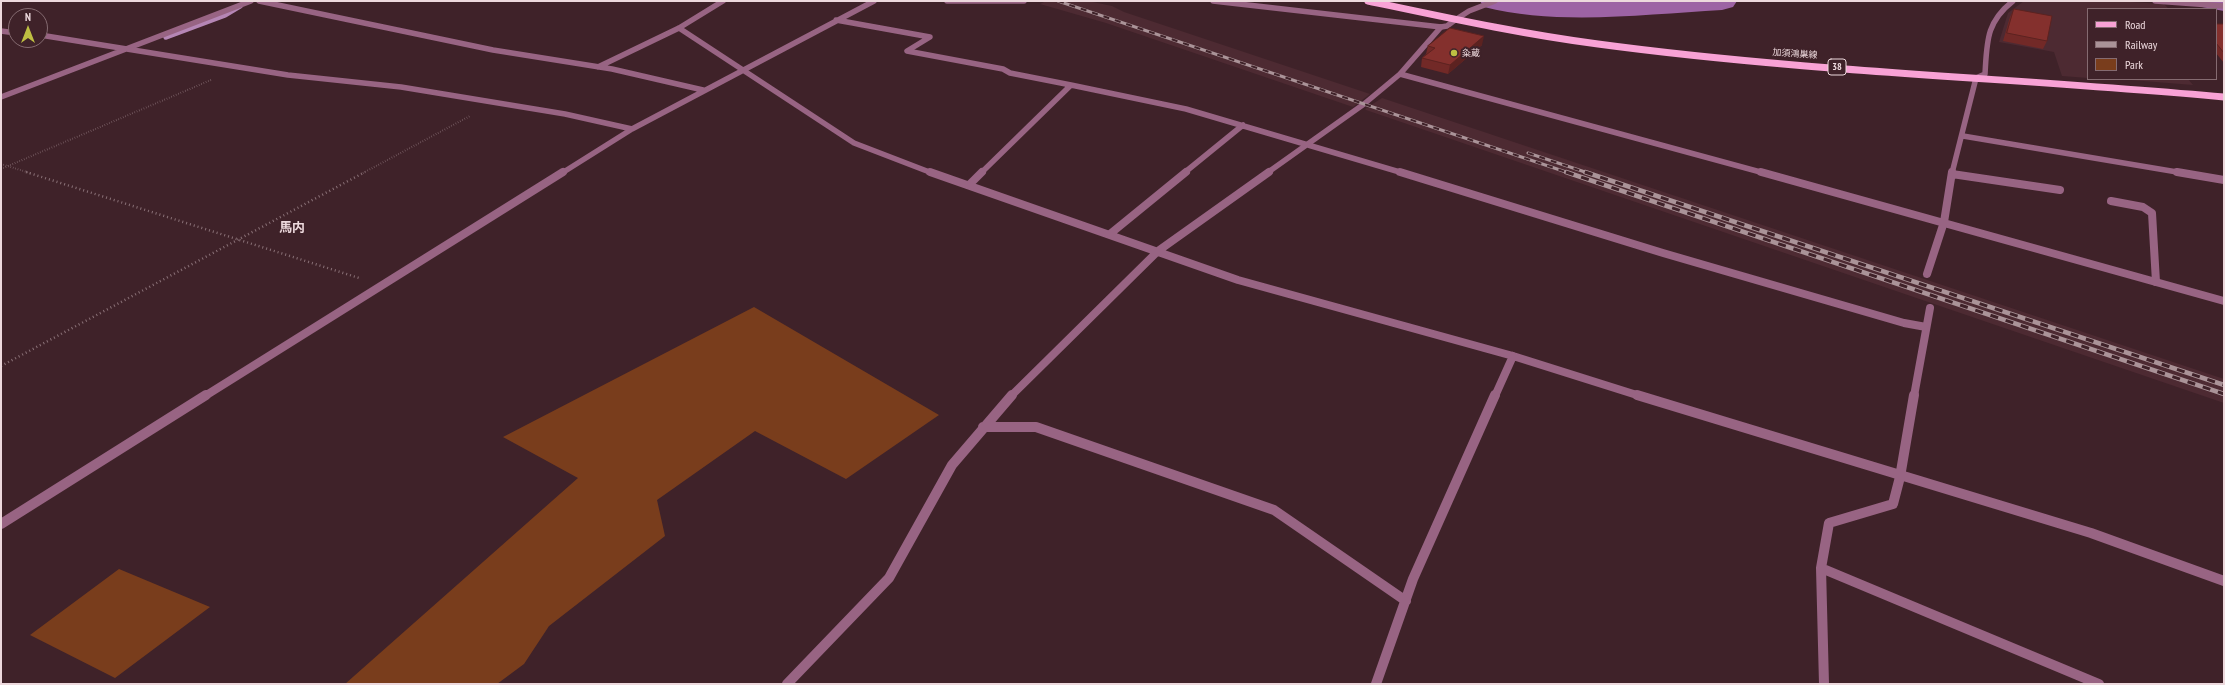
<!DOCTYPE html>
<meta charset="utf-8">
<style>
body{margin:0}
#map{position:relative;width:2225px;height:685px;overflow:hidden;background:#3f2229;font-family:"PT Sans Narrow",sans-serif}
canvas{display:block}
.frame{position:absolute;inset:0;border:2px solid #edd9dd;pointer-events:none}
.legend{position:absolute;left:2087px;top:8px;width:130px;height:72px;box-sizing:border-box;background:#3f2229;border:1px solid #856b71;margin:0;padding:5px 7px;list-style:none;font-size:12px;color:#edd9dd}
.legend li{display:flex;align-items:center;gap:8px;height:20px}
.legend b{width:20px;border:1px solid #856b71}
.north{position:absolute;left:8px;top:8px;width:40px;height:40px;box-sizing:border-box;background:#3f2229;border:1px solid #856b71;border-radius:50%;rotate:0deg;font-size:11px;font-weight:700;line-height:16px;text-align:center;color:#edd9dd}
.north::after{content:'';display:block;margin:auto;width:14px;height:18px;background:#bebf42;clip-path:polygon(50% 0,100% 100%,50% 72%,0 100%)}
</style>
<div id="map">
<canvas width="2225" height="685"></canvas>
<div class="frame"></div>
<ul class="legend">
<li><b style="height:5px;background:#f8a2d5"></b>Road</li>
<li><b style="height:5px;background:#aa9398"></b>Railway</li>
<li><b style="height:11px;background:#793d1c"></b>Park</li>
</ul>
<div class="north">N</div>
</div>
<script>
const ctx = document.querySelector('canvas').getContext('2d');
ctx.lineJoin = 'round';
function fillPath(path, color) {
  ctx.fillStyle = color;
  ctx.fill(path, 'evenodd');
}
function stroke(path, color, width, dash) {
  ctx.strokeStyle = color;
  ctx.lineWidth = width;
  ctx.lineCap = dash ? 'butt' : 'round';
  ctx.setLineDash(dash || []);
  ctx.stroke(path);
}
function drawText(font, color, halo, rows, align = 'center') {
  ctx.font = font + ' "PT Sans Narrow","Noto Sans JP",sans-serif';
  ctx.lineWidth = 4;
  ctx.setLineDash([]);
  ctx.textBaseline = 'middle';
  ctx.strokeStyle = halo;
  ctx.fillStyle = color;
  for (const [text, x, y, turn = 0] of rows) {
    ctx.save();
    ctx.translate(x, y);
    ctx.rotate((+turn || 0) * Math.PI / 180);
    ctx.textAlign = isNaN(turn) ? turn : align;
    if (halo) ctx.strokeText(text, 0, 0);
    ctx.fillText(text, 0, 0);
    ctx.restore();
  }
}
const built = new Path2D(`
 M1088 1 1112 6 1124 12 1370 94 1353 107 1106 23 1040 4 1044 2Z
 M2024 1H2115L2164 4 2169 9H2088V78L2062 76 2054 52 1999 42 2008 13Z
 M2110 79H2188L2193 85 2131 80Z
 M1382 98 2224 379V403L1366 110 1365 109Z`);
const green = new Path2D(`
 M754 307 939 415 846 479 755 431 657 500 665 536 549 626 524 664 497 684H345L578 478 503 437Z
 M119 569 210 607 115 678 30 635Z`);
const stream = new Path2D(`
 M166 37 225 15 240 6`);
const river = new Path2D(`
 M1480 1H1737L1733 7 1722 10C1646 14 1559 26 1484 7Z
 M2198 1H2224V11L2202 7Z`);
const pathFar1 = new Path2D(`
 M1 164 30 173
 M1 169 211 80
 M363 173 470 116`);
const path = new Path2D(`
 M26 172 359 278
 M1 366 365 172`);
const serviceFar1 = new Path2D(`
 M2155 1 2224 6
 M1976 78 1985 74C1987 42 1986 22 2013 1`);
const service = new Path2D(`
 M2111 201 2143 207 2152 213 2156 282`);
const minorFar2 = new Path2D(`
 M259 1 493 50 612 69 703 90
 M836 20 930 37 907 51 1003 69 1010 73 1071 85
 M1455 20 1469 11 1495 1
 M679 28 854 143 932 173
 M1 31 16 33
 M40 35 288 75 401 87 565 114 632 129
 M598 67 679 28 723 1
 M1400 74 1764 173
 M1 97 251 1
 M1963 136 2183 173
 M562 173 632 129 874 1
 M981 173 1071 85 1186 109 1403 173
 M1184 173 1243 125
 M1267 173 1364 104 1400 74 1441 27
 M1952 173 1976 78`);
const minorFar1 = new Path2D(`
 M930 172 1238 280 1513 356 1640 396
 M1400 172 1663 253 1904 323 1926 327
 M1761 172 2224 301
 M2177 172 2224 180
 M1952 174 2060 190
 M969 185 982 172
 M1110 234 1186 172
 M1927 274 1944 222 1952 172
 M205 396 563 172
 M1011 396 1158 251 1269 172
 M1495 396 1513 356
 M1914 396 1930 308`);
const minor = new Path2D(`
 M1637 395 2091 533 2224 581
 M983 427H1036L1274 510 1406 601
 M1 524 206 395
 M1821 568 2099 684
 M787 684 889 578 952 465 1012 395
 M1376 684 1413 579 1495 395
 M1824 684 1821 568 1829 523 1893 504 1900 477 1914 395`);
const tertiary = new Path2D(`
 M947 1H1024
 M1213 1 1441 27 1447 26 1455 20`);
const primary = new Path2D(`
 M1368 1C1444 17 1521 34 1598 44 1806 72 2016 78 2224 97`);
const railFar1 = new Path2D(`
 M1058 1 1569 173
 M1528 153 1588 173`);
const rail = new Path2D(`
 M1566 172 2224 394
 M1585 172 2224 385`);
const wall = new Path2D(`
 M2014 9 2047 41 2043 49 2003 41 2010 17Z
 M2216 24H2224V63L2216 53Z
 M1482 45 1448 74 1421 67 1422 58 1426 54 1428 46Z`);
const shadedWall = new Path2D(`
 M1484 36 1482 45 1448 74 1450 65Z`);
const building = new Path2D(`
 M2014 9 2052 16 2047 41 2007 33Z
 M2216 24H2224V53L2216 43Z
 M1450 28 1484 36 1450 65 1422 58 1435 48 1428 46Z`);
const markers = [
 [1454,53,4,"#bebf42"]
];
const farPoinames = [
 ["粂蔵",1462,53]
];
const farStreetnames = [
 ["加須鴻巣線",1795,54,4]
];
const shields = [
 [1837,67,18]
];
const shieldNames = [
 ["38",1837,67]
];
const quarterNames = [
 ["馬内",292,228]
];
fillPath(built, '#4d2a32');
fillPath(green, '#793d1c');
stroke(stream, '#b586b5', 5.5);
fillPath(river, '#9d63a4');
stroke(pathFar1, '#8a7177', 2, [0.5, 2]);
stroke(path, '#8a7177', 2.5, [1, 3]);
stroke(serviceFar1, '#986483', 5.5);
stroke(service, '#986483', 8);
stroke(minorFar2, '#986483', 5.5);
stroke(minorFar1, '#986483', 8);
stroke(minor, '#986483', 10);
stroke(tertiary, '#986483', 5.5);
stroke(primary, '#f8a2d5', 7);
stroke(railFar1, '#aa9398', 3);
stroke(rail, '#aa9398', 4.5);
stroke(railFar1, '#3f2229', 2, [6]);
stroke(rail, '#3f2229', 3, [8]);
fillPath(wall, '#722927');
fillPath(shadedWall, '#5c2220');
fillPath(building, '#84302d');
stroke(building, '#5c2220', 1);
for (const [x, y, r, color] of markers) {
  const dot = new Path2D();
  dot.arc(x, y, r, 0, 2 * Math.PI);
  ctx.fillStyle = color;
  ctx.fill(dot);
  stroke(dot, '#3f2229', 1.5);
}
drawText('9px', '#edd9dd', '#3f2229', farPoinames, 'left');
drawText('9px', '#edd9dd', '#3f2229', farStreetnames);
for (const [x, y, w] of shields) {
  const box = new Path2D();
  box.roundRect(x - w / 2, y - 8, w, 16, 3);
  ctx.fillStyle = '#3f2229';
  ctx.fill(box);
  stroke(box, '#edd9dd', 1);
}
drawText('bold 10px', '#edd9dd', null, shieldNames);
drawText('bold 13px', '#edd9dd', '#3f2229', quarterNames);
</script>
